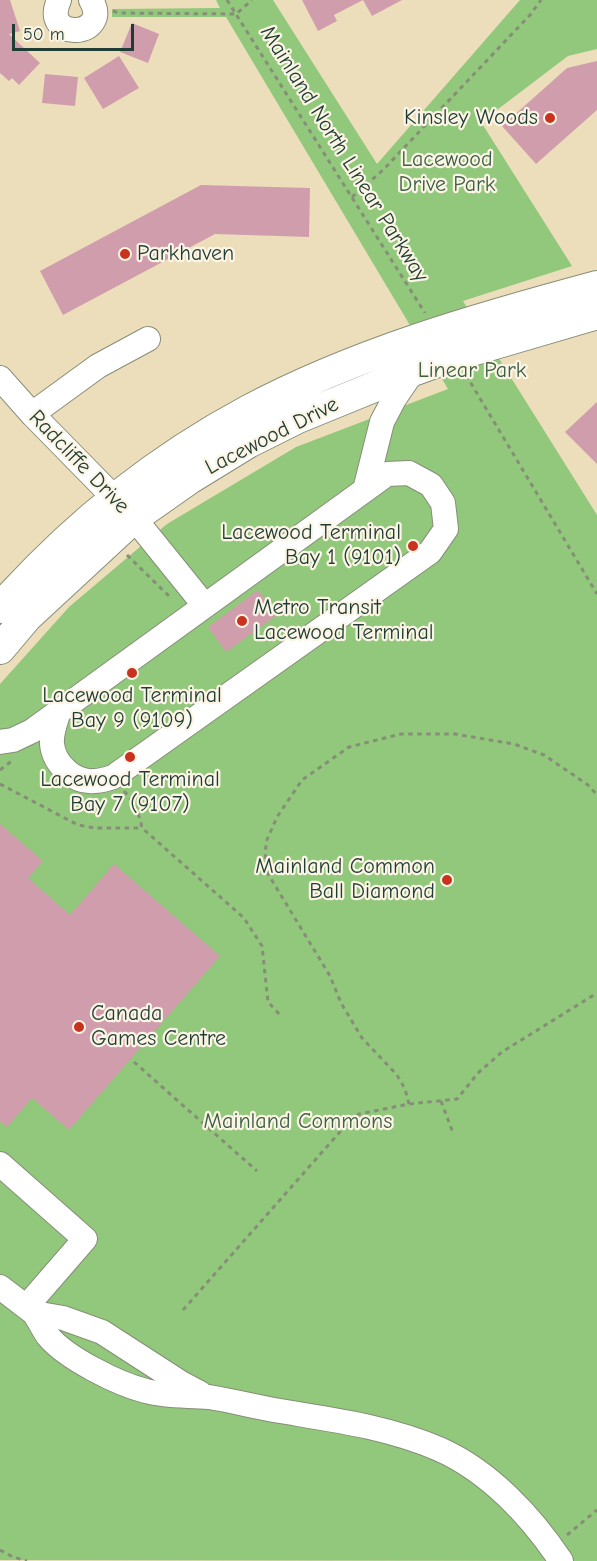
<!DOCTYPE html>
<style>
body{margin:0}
#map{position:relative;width:597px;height:1561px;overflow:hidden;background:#eddebb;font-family:"Comic Neue",sans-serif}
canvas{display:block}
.scale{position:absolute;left:12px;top:24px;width:122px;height:27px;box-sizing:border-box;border:3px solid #1f3d34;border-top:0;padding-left:8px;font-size:18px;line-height:21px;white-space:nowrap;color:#1f3d34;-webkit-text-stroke:4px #fcf5e5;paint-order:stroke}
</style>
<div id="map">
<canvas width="597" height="1561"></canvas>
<div class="scale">50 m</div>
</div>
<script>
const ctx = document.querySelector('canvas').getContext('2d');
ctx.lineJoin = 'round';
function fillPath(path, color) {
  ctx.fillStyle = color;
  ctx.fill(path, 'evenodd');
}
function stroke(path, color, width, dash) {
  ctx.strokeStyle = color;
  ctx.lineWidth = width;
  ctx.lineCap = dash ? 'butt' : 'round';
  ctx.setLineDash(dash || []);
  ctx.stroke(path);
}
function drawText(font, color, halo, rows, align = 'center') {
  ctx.font = font + ' "Comic Neue",sans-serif';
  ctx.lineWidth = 4.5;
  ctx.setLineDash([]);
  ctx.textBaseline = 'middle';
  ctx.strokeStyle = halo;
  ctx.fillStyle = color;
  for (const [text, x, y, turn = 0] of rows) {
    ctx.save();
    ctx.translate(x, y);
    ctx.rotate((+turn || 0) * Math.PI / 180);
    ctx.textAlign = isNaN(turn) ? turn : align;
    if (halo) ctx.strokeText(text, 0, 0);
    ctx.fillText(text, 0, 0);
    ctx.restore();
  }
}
const green = new Path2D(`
 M216 0H273L377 164 520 0H597V49L568 56 481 122 572 266 463 301 597 515V1561L0 1560V684L69 607 167 524 296 447 448 389 226 17H112V9L220 8Z`);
const building = new Path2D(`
 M0 0H10L20 31 9 34 40 63 19 85 12 78 9 81 0 73Z
 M302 0H363L334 15 337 21 318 31Z
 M363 0H402L372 16Z
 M132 23 159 34 148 63 120 52Z
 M119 56 139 88 103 109 84 78Z
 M597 61V110L536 164 502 126 567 68Z
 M45 74 78 77 75 106 42 103Z
 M201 185 310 188 309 237 215 234 63 315 40 271Z
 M597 402V464L565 432Z
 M258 590 277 615 226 652 208 627Z
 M0 824 43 861 28 878 70 915 114 864 220 956 69 1130 32 1098 7 1127 0 1121Z`);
const path = new Path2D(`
 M227 0 425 313
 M113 11 118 13 236 14 252 0
 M352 197 383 170 530 15 541 0
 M466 375 597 594
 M127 555 171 598
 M0 770 13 760
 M0 784 78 825 95 828H142
 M124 791C134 803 139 813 142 828L244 918 262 946 268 1002 280 1015
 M134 1062 257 1171
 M441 1101 453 1133
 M409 1104 405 1089 397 1075 362 1038 341 1003 330 976 265 869 266 842 277 817 302 780 349 747 401 734H455L514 744 544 755 588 785 597 795
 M183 1310 346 1125 359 1114 409 1104 457 1099 478 1073 502 1052 597 993
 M567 1535 597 1510
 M0 1550 13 1557 27 1561`);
const minor = new Path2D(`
 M59 0C40 43 113 37 91 0
 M0 378 32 414 134 518 205 606
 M32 414 98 366 148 339
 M365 490 382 422 394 399 413 371
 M0 742 13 740 32 731 387 474 409 473 431 485 443 503 446 529 430 552 113 777C107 779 101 781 94 781 74 783 54 764 52 744 51 732 56 721 59 711
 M0 1164 85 1239 26 1307
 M0 1287 34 1313 63 1318 102 1332 181 1383 200 1393
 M34 1313C39 1320 43 1329 48 1336 66 1358 118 1384 146 1391 167 1397 188 1395 209 1397 233 1401 257 1407 280 1411 334 1420 388 1427 439 1449 489 1471 531 1516 561 1561`);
const major = new Path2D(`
 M0 608C70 529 154 461 247 411 356 353 478 318 597 286
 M0 649 27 617 134 518 191 478 248 443 298 418 413 371 454 356 597 314`);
const markers = [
 [550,118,6,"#c8321e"],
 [125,254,6,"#c8321e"],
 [413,546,6,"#c8321e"],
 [242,621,6,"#c8321e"],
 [132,673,6,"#c8321e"],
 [130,757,6,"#c8321e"],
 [447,880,6,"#c8321e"],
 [79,1027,6,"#c8321e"]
];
const poiNames = [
 ["Kinsley Woods",538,118],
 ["Parkhaven",137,254,"left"],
 ["Lacewood Terminal",401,533],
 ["Bay 1 (9101)",401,558],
 ["Metro Transit",254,608,"left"],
 ["Lacewood Terminal",254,633,"left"],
 ["Lacewood Terminal",132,696,"center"],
 ["Bay 9 (9109)",132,721,"center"],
 ["Lacewood Terminal",130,780,"center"],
 ["Bay 7 (9107)",130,805,"center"],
 ["Mainland Common",435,867],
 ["Ball Diamond",435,892],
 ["Canada",91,1014,"left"],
 ["Games Centre",91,1039,"left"]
];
const streetNames = [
 ["Mainland North Linear Parkway",344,154,58],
 ["Lacewood Drive",272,436,-27],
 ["Radcliffe Drive",79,462,46]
];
const parkNames = [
 ["Lacewood",447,160],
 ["Drive Park",447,185],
 ["Linear Park",472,371],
 ["Mainland Commons",298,1122]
];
fillPath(green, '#91c87b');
fillPath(building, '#d09dad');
stroke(minor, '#868e78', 26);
stroke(major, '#868e78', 32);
stroke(path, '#868e78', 3, [4.5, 4.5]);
stroke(minor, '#fff', 24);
stroke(major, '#fff', 30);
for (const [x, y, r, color] of markers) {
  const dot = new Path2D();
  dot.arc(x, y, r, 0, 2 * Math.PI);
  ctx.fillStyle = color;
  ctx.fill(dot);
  stroke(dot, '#fcf5e5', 2);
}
drawText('22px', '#1f3d34', '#fcf5e5', poiNames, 'right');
drawText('22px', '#1f3d34', '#fcf5e5', streetNames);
drawText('22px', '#3c6046', '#fcf5e5', parkNames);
</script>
